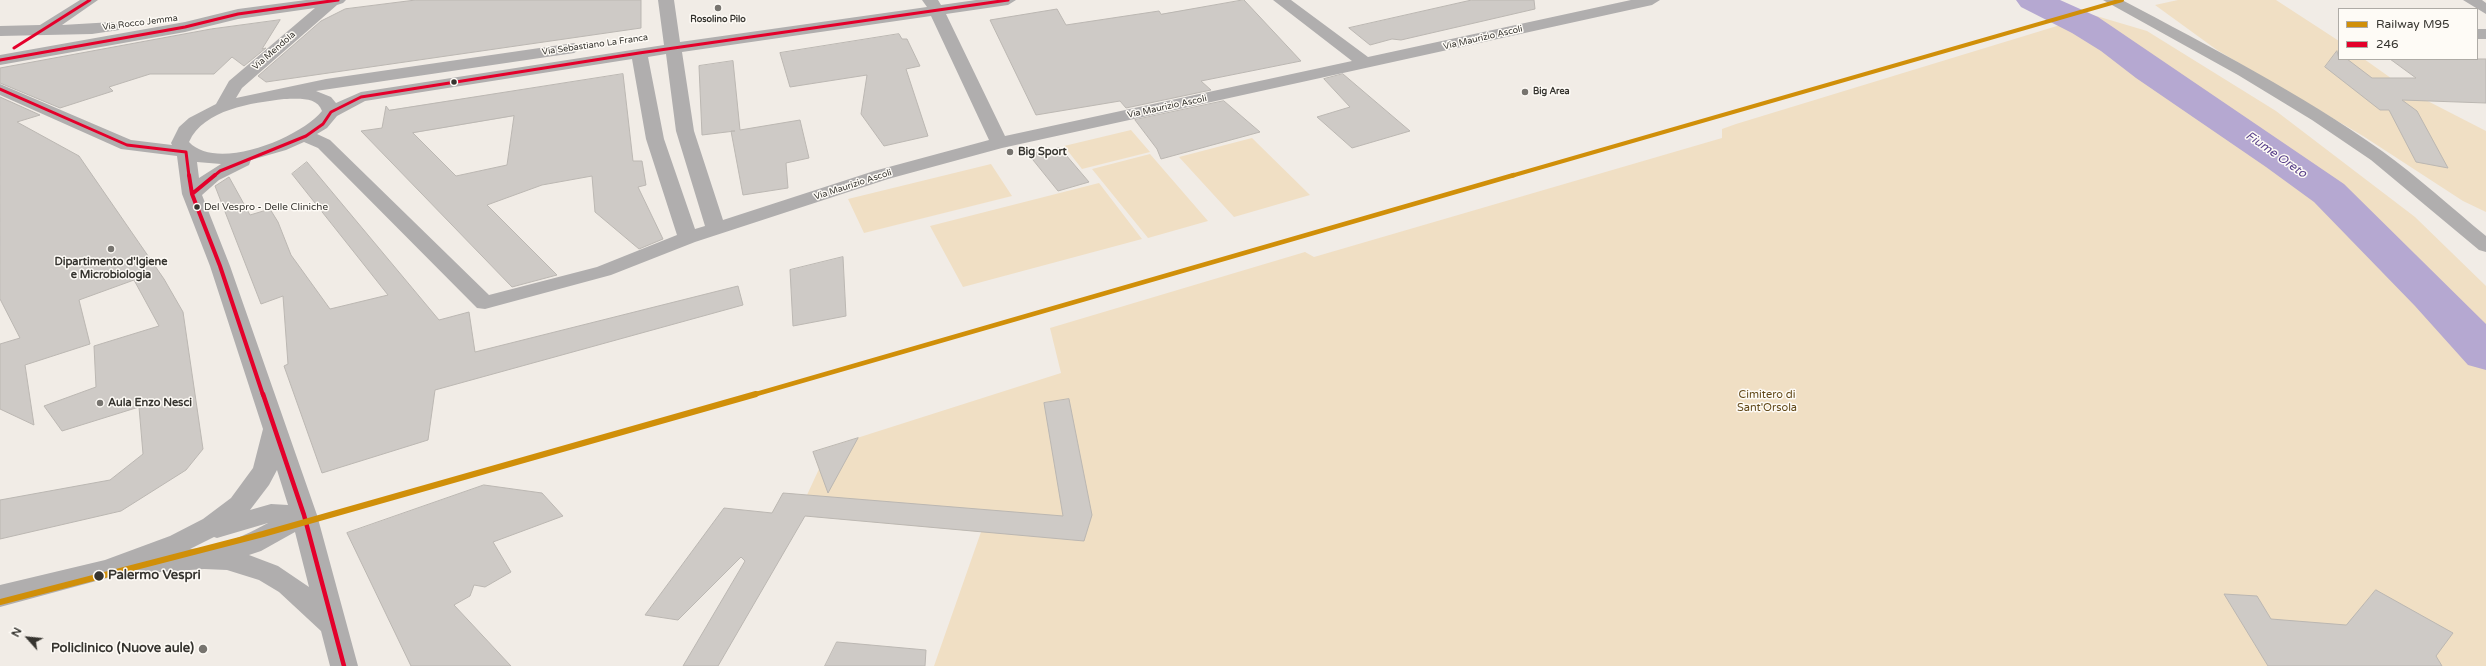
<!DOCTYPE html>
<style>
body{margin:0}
#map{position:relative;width:2486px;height:666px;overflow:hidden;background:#f1ece6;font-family:"Varela Round",sans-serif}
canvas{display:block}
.legend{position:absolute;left:2338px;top:8px;width:140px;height:52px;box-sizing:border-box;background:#fefbf6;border:1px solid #aeaba6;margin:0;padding:5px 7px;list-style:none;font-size:12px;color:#36342f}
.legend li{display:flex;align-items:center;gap:8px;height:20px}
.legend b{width:20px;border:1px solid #aeaba6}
.north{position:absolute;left:8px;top:618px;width:40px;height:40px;-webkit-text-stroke:3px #fefbf6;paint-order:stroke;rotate:297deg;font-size:11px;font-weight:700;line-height:16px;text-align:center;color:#36342f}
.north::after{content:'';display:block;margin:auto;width:14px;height:18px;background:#36342f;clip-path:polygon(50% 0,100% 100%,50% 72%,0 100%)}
</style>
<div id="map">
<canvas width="2486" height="666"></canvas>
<ul class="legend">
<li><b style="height:5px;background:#d08f09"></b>Railway M95</li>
<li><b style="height:5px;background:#e4002b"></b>246</li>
</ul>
<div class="north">N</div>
</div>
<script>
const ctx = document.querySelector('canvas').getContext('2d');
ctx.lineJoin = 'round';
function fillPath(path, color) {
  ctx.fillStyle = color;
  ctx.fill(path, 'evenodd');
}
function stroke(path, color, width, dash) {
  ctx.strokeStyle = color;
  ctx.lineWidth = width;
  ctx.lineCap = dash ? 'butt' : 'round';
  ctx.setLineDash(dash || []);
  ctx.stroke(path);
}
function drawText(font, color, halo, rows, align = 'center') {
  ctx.font = font + ' "Varela Round",sans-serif';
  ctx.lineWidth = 3;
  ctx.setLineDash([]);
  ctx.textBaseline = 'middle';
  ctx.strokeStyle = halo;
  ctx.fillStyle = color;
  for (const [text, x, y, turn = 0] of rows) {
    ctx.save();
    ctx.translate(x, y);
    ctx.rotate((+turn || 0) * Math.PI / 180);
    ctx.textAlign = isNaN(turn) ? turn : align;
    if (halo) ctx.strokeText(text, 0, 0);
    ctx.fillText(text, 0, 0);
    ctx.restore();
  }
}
const green = new Path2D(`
 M2178 0H2276L2339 41V59H2364L2412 93 2486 131V212L2463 201 2363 136 2217 50 2155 5Z
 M2093 15 2147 31 2276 111 2415 217 2486 286V666H934L981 532 772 513 783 493 807 495 819 469 813 452 1061 373 1050 328 1305 252 1314 257 1722 138V129L1736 124Z
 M1131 130 1150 152 1082 169 1064 146Z
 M1252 138 1310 195 1234 217 1179 157Z
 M1150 154 1208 221 1148 238 1092 169Z
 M991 164 1012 196 864 233 848 199Z
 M1099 183 1142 239 963 287 930 226Z`);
const river = new Path2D(`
 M2016 0H2060L2098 17 2344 184 2486 324V370L2468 365 2415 306 2314 202 2266 167 2136 78 2101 51 2072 33 2021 7Z`);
const building = new Path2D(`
 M416 0H641V28L266 82 258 76 321 21 345 9Z
 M1244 0 1301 61 1201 81 1211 90 1126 108 1120 101 1036 115 990 20 1057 9 1066 25 1159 11 1161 14Z
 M1472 0H1534L1535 9 1401 40 1392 39 1370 45 1349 28Z
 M280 20 262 49 266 48 244 66 232 57 214 74H150L109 87 113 91 60 108 0 83V68L211 29Z
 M899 34 902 39H907L920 66 906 69 928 136 884 146 861 114 867 75 790 87 780 53Z
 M2337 51 2339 59H2347L2372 78H2416L2390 59H2486V103L2402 100 2417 111 2448 168 2416 162 2389 110H2380L2325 67Z
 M733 61 740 130 800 120 809 158 786 163 788 188 743 195 731 131H735L702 135 699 66Z
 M623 74 633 161H642L646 185 638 187 663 239 639 249 595 212 592 176 542 185 487 205 557 275 512 287 361 131 382 128 386 106 389 110ZM514 116 507 165 456 176 413 133Z
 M1343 74 1410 131 1352 148 1317 117 1350 107 1324 79Z
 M0 97 40 115 17 122 79 156 164 279 183 312 203 449 186 470 121 511 0 539V500L110 480 143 454 139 407 62 431 44 406 96 387 94 346 159 326 134 280 79 300 90 344 25 365 34 425 0 409V344L20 338 0 299Z
 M1224 101 1260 132 1161 159 1157 149 1135 120Z
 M1060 148 1089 182 1058 191 1029 155Z
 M307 162 439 320 469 312 475 352 738 286 743 305 435 390 428 440 322 473 284 366 288 364 283 296 261 304 215 186 229 177 250 215 270 209 278 222 291 255 330 309 388 295 292 174Z
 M843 257 846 316 793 326 790 270Z
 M1069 399 1092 515 1084 541 805 516 718 666H683L745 561 741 557 678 620 645 615 724 508 772 513 783 493 1063 516 1044 403Z
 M858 438 828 493 813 452Z
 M484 485 542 493 563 516 493 542 511 572 485 587 474 585 470 596 454 605 511 666H411L347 533Z
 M2376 590 2453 633 2436 656 2442 666H2268L2224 594 2257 596 2271 619 2346 625Z
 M837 642 926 650 925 666H825Z`);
const minor = new Path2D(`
 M80 0H98L62 25 113 22 121 27 119 30 92 34 0 36V26L40 25Z
 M306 0H346L343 3 337 5 242 88 236 98 326 79 574 43 582 48 574 53 316 91 331 97 336 103 361 92 664 45 658 0H674L680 42 927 7 922 0H938L941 5 976 0H1016L1008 5 946 14 1005 136 1352 61 1273 0H1291L1368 57 1631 0H1660L1652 5 1002 148 888 179 695 242 611 275 485 309 477 308 318 148 304 142 286 150 251 160 249 165 219 180 202 195 230 266 317 515 358 666H330L321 631 279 592 259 580 227 570 204 569 147 573 137 570 0 607V585L105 560 170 536 203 519 231 498 253 468 263 429 210 266 182 194 177 156 121 149 0 95V84L131 140 172 145 171 143 179 127 189 118 216 104 229 81 315 8 238 19 185 32 0 65V55L185 22 238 9ZM931 16 989 140 874 171 723 220 694 131 682 52ZM666 54 676 131 705 226 695 229 664 139 648 57ZM632 59 646 139 677 235 597 267 489 295 330 140 317 134 327 128 337 116 365 101ZM284 99C297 99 317 96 322 111 300 138 217 172 189 142 204 109 252 103 284 99ZM197 162 221 164 199 178ZM277 470 288 505 271 504 250 510 269 485ZM268 523C244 536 218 548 190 549L214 537 217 538ZM295 532 309 587 278 566 249 555 261 551Z
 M2103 0H2122C2211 47 2300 93 2382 151 2418 177 2452 208 2486 236V252L2479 250 2371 160 2312 120 2238 75Z
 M2463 0H2482L2486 3V14Z
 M2477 29H2486V39H2477Z`);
const bus1Far2 = new Path2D(`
 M14 48 90 0
 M0 60 185 27 238 14 338 0
 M0 89 127 145 186 152 189 176
 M214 176 220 171 306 136 323 124 331 112 361 97 639 53 1008 0`);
const bus1Far1 = new Path2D(`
 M189 175 192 194 220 266 263 395
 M192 194 215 175`);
const bus1 = new Path2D(`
 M263 394 304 515 344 666`);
const rail1Far2 = new Path2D(`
 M1511 176 2122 0`);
const rail1Far1 = new Path2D(`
 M753 395 1514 175`);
const rail1 = new Path2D(`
 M0 602 263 534 756 394`);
const markers = [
 [718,8,4,"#77746f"],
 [454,82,3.5,"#36342f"],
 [1525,92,4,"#77746f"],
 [1010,152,4,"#77746f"],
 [197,207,3.5,"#36342f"],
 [111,249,4,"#77746f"],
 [100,403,4,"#77746f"],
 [99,576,5.5,"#36342f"],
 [203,649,5,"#77746f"]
];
const farPoinames = [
 ["Rosolino Pilo",718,20],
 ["Big Area",1533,92,"left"]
];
const farStreetnames = [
 ["Via Rocco Jemma",140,23,-7],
 ["Via Maurizio Ascoli",1483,38,-13],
 ["Via Sebastiano La Franca",595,45,-8],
 ["Via Mendola",274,51,-41],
 ["Via Maurizio Ascoli",1167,107,-12],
 ["Via Maurizio Ascoli",853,185,-18]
];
const busNames = [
 ["Del Vespro - Delle Cliniche",204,207]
];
const poiNames = [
 ["Big Sport",1018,152],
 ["Dipartimento d'Igiene",111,262,"center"],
 ["e Microbiologia",111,275,"center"],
 ["Aula Enzo Nesci",108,403]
];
const parkNames = [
 ["Cimitero di",1767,395],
 ["Sant'Orsola",1767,408]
];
const waterNames = [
 ["Fiume Oreto",2276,155,35]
];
const nearStopnames = [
 ["Palermo Vespri",108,576]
];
const nearPoinames = [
 ["Policlinico (Nuove aule)",194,649]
];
fillPath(green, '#f0dfc4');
fillPath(river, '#b5a8d1');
fillPath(building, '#cecac6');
stroke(building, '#bbb7b2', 1);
fillPath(minor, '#b0aeae');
stroke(bus1Far2, '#e4002b', 3);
stroke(bus1Far1, '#e4002b', 4);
stroke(bus1, '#e4002b', 4.5);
stroke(rail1Far2, '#d08f09', 4);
stroke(rail1Far1, '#d08f09', 4.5);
stroke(rail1, '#d08f09', 6);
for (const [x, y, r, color] of markers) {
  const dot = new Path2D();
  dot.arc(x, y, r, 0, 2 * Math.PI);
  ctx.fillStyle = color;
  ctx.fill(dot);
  stroke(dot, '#fefbf6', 1.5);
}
drawText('bold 9px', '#36342f', '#fefbf6', farPoinames);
drawText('9px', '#36342f', '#fefbf6', farStreetnames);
drawText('10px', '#36342f', '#fefbf6', busNames, 'left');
drawText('bold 11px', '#36342f', '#fefbf6', poiNames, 'left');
drawText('11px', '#614818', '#fefbf6', parkNames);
drawText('italic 12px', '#583f8a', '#fefbf6', waterNames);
drawText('bold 13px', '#36342f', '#fefbf6', nearStopnames, 'left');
drawText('bold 13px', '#36342f', '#fefbf6', nearPoinames, 'right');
</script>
